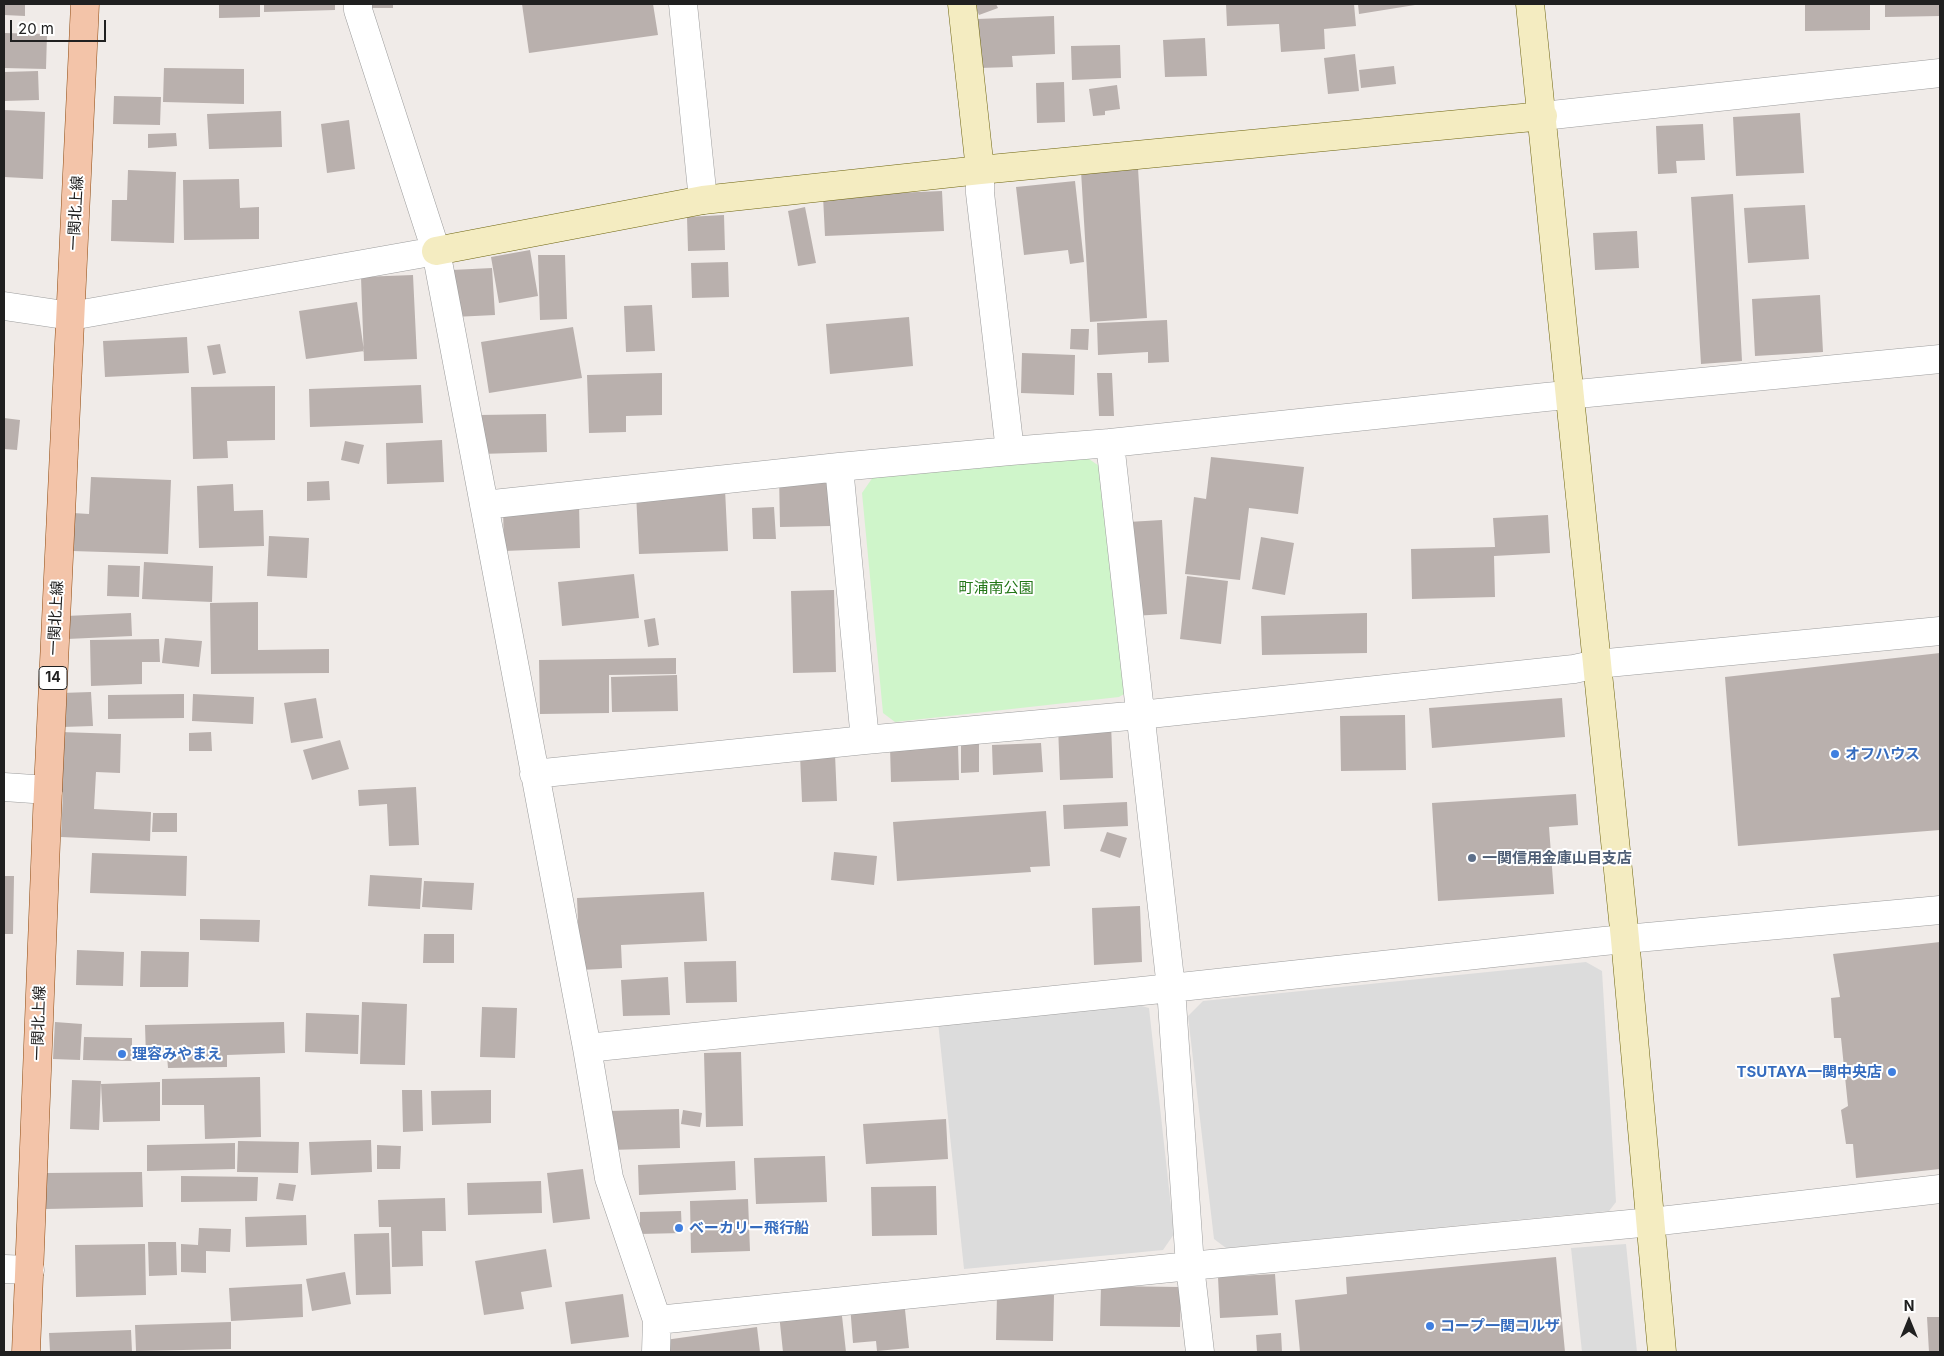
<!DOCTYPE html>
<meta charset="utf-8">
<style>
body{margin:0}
#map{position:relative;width:1944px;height:1356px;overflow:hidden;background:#f0ebe8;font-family:Inter,sans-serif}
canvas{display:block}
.frame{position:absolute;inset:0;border:5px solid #202020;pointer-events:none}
.north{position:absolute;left:1884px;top:1296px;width:50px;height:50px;-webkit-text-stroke:4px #fff;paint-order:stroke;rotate:0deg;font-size:14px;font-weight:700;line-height:20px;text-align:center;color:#202020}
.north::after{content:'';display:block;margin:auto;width:18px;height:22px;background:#202020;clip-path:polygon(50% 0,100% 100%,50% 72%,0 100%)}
.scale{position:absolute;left:10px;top:20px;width:96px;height:22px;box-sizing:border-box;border:2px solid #202020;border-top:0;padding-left:6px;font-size:15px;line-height:18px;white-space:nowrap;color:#202020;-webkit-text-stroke:4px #fff;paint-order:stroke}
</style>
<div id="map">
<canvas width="1944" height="1356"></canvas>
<div class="frame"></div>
<div class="north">N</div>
<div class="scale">20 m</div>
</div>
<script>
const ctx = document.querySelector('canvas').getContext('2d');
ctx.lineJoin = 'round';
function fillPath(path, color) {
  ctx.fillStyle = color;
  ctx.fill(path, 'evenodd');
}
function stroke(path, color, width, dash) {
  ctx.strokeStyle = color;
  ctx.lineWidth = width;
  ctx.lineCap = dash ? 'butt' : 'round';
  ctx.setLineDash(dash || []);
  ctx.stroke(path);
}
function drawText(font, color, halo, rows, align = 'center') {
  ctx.font = font + ' Inter,"Noto Sans JP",sans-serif';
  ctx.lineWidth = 4;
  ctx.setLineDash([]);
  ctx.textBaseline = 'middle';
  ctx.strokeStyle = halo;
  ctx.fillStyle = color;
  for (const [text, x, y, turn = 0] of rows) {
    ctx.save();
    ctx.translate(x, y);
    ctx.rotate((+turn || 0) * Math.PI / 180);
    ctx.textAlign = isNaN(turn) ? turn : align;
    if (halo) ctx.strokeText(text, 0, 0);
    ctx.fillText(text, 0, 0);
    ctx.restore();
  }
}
const park = new Path2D(`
 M1086 457 1105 470 1131 690 1119 697 895 722 883 713 862 493 873 477Z`);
const parking = new Path2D(`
 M1586 962 1602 971 1616 1202 1609 1211 1226 1248 1214 1239 1188 1016 1203 1001Z
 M1130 1003 1149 1008 1174 1234 1163 1250 964 1269 938 1022Z
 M1626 1244 1637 1352H1582L1571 1248Z`);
const building = new Path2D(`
 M4 4H25V16L4 15Z
 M219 4H260V17L219 18Z
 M264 4H335V10L264 12Z
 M370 4H393V8H371Z
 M522 4H653L658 35 529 53Z
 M974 4H996L998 8 979 15Z
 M1226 4H1354L1356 26 1324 29 1325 49 1281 52 1279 24 1227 26Z
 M1358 4H1415V5L1359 14Z
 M1805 4H1870V30L1805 31Z
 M1885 4H1940V16L1885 17Z
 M1054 16 1055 54 1012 56 1013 67 979 68 977 19Z
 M4 33 47 34 46 69 4 68Z
 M1205 38 1207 76 1165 77 1163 40Z
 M1120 45 1121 78 1072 80 1071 46Z
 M1355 54 1359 91 1328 94 1324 58Z
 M1394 66 1396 84 1361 88 1359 70Z
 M164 68 244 69V104L163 102Z
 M38 71 39 100 4 101V72Z
 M1064 82 1065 122 1037 123 1036 83Z
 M1117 85 1120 109 1105 111V115L1093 116 1089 89Z
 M114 96 161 97 160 125 113 124Z
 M4 110 45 112 43 179 4 177Z
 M281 111 282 147 209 149 207 114Z
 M1800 113 1804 173 1736 176 1733 117Z
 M349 120 355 169 327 173 321 124Z
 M1703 124 1705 160 1676 161 1677 173 1658 174 1656 126Z
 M176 133 177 146 148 148V134Z
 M1138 168 1147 318 1090 322 1081 171Z
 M128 170 176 172 174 243 111 241 112 200H127Z
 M239 179 240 208 259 207V239L184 240 183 180Z
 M1075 181 1084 262 1070 264 1068 250 1024 255 1016 187Z
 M942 191 944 231 825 236 823 196Z
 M1733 194 1742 361 1701 364 1691 197Z
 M1805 205 1809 259 1748 263 1744 208Z
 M805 207 816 263 798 266 788 211Z
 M724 215 725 250 688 251 687 217Z
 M1637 231 1639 268 1595 270 1593 233Z
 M530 250 538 296 499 303 491 257Z
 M538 255H565L567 319 540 320Z
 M728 262 729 297 692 298 691 263Z
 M492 268 495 315 454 317 452 270Z
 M413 275 417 359 364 361 361 277Z
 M1820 295 1823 352 1755 356 1752 299Z
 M357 302 364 351 306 359 299 311Z
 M652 305 655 351 626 352 624 306Z
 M909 317 913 366 830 374 826 324Z
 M1167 320 1169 362 1148 363V352L1098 355 1097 323Z
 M573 327 582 378 489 393 481 342Z
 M1071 329H1089L1088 350 1070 349Z
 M187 337 189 373 105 377 103 341Z
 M220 344 226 373 213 375 207 346Z
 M1022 353 1075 355 1074 395 1021 393Z
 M662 373V415L626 416V432L589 433 587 375Z
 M1097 373H1112L1114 416H1099Z
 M421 385 423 423 310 427 309 389Z
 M275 386V440L227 441 228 458 193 459 191 387Z
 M546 414 547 452 480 454 479 415Z
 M4 418 20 420 17 450 4 449Z
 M442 440 444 482 387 484 386 443Z
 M345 441 364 445 359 464 341 460Z
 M1211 457 1304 467 1298 514 1249 508 1240 580 1185 574 1194 497 1206 499Z
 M830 472 831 526 780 527 779 474Z
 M91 477 171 480 168 554 72 551 73 513 89 514Z
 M329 481 330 500 307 501V482Z
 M233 484 234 511 263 510 264 546 199 548 197 486Z
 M725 489 728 551 639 554 636 493Z
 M579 504 580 548 504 551 503 507Z
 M774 507 776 539H753L752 508Z
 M1548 515 1550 553 1494 556 1495 597 1412 599 1411 549 1495 547 1493 518Z
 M1162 520 1167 614 1132 616 1128 522Z
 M269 536 309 538 307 578 267 576Z
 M1261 537 1294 543 1285 595 1252 589Z
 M144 562 213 566 212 602 142 599Z
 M108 565 140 566 139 597 107 596Z
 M634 574 639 618 562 626 558 582Z
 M1187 576 1228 581 1221 644 1180 639Z
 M834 590 836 672 793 673 791 591Z
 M258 602V650L329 649V673L211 674 210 603Z
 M131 613 132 636 67 639 66 616Z
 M1367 613V653L1262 655 1261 616Z
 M655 618 659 645 648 647 644 620Z
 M165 638 202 641 199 667 162 663Z
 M159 639 160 662H142V684L91 686 90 640Z
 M1940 653V830L1738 846 1725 677Z
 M676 658V674L609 675V713L540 714 539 660Z
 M677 675 678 711 612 712 611 677Z
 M91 692 93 726 62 727 61 693Z
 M184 694V718L108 719V695Z
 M193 694 254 697 253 724 192 721Z
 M316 698 323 738 291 743 284 703Z
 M1562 698 1565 737 1432 748 1429 708Z
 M1405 715 1406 770 1341 771 1340 716Z
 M1111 723 1113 778 1060 780 1058 725Z
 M60 732 121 734 120 773 96 772 94 809 151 812 150 841 61 837 63 792H57Z
 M211 732 212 751H189V733Z
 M340 740 349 769 312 780 303 750Z
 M961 743H979V772L961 773Z
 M1041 743 1043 772 993 775 992 745Z
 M958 745 959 780 891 782 890 747Z
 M835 754 837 801 802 802 800 755Z
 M416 787 419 845 389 846 387 804 359 806 358 790Z
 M1576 794 1578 825 1549 827 1554 894 1438 901 1432 803Z
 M1127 802 1128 826 1064 829 1063 805Z
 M1046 811 1050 866 1030 867 1031 872 897 881 893 822Z
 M153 813H177V832H152Z
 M1107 832 1127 838 1120 858 1100 851Z
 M834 852 877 856 874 885 831 880Z
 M92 853 187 856 186 896 90 893Z
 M370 875 422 878 420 909 368 906Z
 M4 876H14L13 934H4Z
 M424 881 474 883 472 910 422 907Z
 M704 892 707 941 621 945 622 968 580 970 577 898Z
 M1140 906 1142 962 1094 965 1092 908Z
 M200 919 260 920 259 942 200 940Z
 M424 934H454V963H423Z
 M1940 942V1169L1856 1178 1853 1144H1846L1841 1110 1848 1106 1841 1038H1834L1831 998 1840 997 1833 954Z
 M77 950 124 952 123 986 76 985Z
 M141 951 189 952 188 987H140Z
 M736 961 737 1002 686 1003 684 962Z
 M668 977 670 1015 623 1016 621 980Z
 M362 1002 407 1004 405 1065 360 1064Z
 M482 1007 517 1008 515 1058 480 1057Z
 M306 1013 359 1015 358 1054 305 1052Z
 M55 1022 82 1024 80 1060 53 1059Z
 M284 1022 285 1053 227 1055V1067L168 1068 167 1056 146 1057 145 1025Z
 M84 1037 132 1038V1061L83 1060Z
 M741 1052 743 1126 706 1127 704 1053Z
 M260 1077 261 1137 205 1139 204 1105H162V1079Z
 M72 1080 101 1081 99 1130 70 1129Z
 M160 1082V1121L103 1122 101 1084Z
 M402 1090H422L423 1131 403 1132Z
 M491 1090V1123L432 1125 431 1091Z
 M679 1109 680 1148 610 1150 609 1111Z
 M683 1110 702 1113 700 1127 681 1124Z
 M946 1119 948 1159 866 1164 863 1124Z
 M371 1140 372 1172 311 1175 309 1142Z
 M238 1141 299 1142 298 1173 237 1172Z
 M235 1143V1169L147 1171V1145Z
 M377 1145 401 1146 400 1169H377Z
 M825 1156 827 1202 756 1204 754 1158Z
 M735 1161 736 1190 639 1195 638 1165Z
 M583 1169 590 1219 553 1223 547 1173Z
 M142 1172 143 1207 46 1209V1173Z
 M181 1176 258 1177 257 1201 181 1202Z
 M541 1181 542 1213 468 1215 467 1183Z
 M279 1183 296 1185 293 1201 276 1199Z
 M936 1186 937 1235 872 1236 871 1187Z
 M445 1198 446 1231H422L423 1266 392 1267 391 1227H379L378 1200Z
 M748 1199 750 1251 691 1253 690 1201Z
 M681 1211 682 1233 640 1234V1212Z
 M306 1215 307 1245 246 1247 245 1217Z
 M199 1228 231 1229 230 1252 206 1251V1273L181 1272V1244L198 1245Z
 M389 1233 391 1294 356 1295 354 1234Z
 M148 1242H176L177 1275 149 1276Z
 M145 1244 146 1295 76 1297 75 1245Z
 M546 1249 552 1287 521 1292 524 1309 484 1315 475 1261Z
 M1556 1257 1565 1352H1300L1295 1300 1347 1294 1346 1277Z
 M345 1272 351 1304 312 1311 306 1279Z
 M1275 1274 1278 1315 1220 1318 1218 1277Z
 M302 1284 303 1317 231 1321 229 1288Z
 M1101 1286 1181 1287 1180 1327 1100 1326Z
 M623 1294 629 1337 571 1344 565 1302Z
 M997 1294 1054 1295 1053 1341 996 1340Z
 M904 1300 909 1348 877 1351 876 1341 853 1343 850 1305Z
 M841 1307 846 1352H783L779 1314Z
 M1927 1317H1940V1352H1929Z
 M231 1322V1349L136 1351 135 1325Z
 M757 1327 760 1352H667L665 1340Z
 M131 1330 132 1352H50L49 1333Z
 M1281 1333 1282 1352H1257L1256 1335Z`);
const street = new Path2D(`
 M358 4V10L436 251 587 1048 609 1178 657 1320 656 1352
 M683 4 703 200
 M1543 116 1940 73
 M980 170V193L1010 451
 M4 306 71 316 436 251
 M1110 443 1171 988 1190 1266 1200 1352
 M839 467 865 740
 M484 505 839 467 1010 451 1110 443 1546 397 1940 359
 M534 774 865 740 1140 715 1574 669 1597 664 1940 631
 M4 787 48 790
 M587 1048 1171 988 1604 941 1940 910
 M4 1269 30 1270
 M657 1320 1190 1266 1651 1222 1940 1189`);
const secondary = new Path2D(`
 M962 4 980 170
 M1530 4 1625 939 1662 1352
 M436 251 703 200 980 170 1543 116`);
const primary = new Path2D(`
 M26 1352 48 790 85 4`);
const markers = [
 [1835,754,5,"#3f7fe0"],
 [1472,858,5,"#5c6f8a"],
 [122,1054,5,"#3f7fe0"],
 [1892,1072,5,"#3f7fe0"],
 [679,1228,5,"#3f7fe0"],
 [1430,1326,5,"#3f7fe0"]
];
const shields = [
 [53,678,28]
];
const shieldNames = [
 ["14",53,678]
];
const streetNames = [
 ["一関北上線",76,213,-87],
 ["一関北上線",56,618,-87],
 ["一関北上線",39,1023,-88]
];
const parkNames = [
 ["町浦南公園",996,588]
];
const shopNames = [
 ["オフハウス",1845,754],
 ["理容みやまえ",132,1054],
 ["TSUTAYA一関中央店",1882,1072,"right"],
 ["ベーカリー飛行船",689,1228],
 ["コープ一関コルザ",1440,1326]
];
const serviceNames = [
 ["一関信用金庫山目支店",1482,858]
];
fillPath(park, '#cff5ca');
fillPath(parking, '#dcdcdc');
fillPath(building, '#b9b0ad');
stroke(street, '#9d9d9d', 29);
stroke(secondary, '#6e6510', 29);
stroke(primary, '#8d490f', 29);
stroke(street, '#fff', 28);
stroke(secondary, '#f4ecc1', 28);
stroke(primary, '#f3c4a9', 28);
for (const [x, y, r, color] of markers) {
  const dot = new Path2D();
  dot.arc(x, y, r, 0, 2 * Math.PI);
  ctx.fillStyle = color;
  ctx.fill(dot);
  stroke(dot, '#fff', 2);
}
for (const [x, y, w] of shields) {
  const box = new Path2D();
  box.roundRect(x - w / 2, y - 11.5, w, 23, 4);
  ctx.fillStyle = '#fff';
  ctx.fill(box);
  stroke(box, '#202020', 1);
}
drawText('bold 14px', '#202020', null, shieldNames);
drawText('15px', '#202020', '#fff', streetNames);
drawText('15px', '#237617', '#fff', parkNames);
drawText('bold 15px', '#366cbe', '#fff', shopNames, 'left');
drawText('bold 15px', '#4e5e75', '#fff', serviceNames, 'left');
</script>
